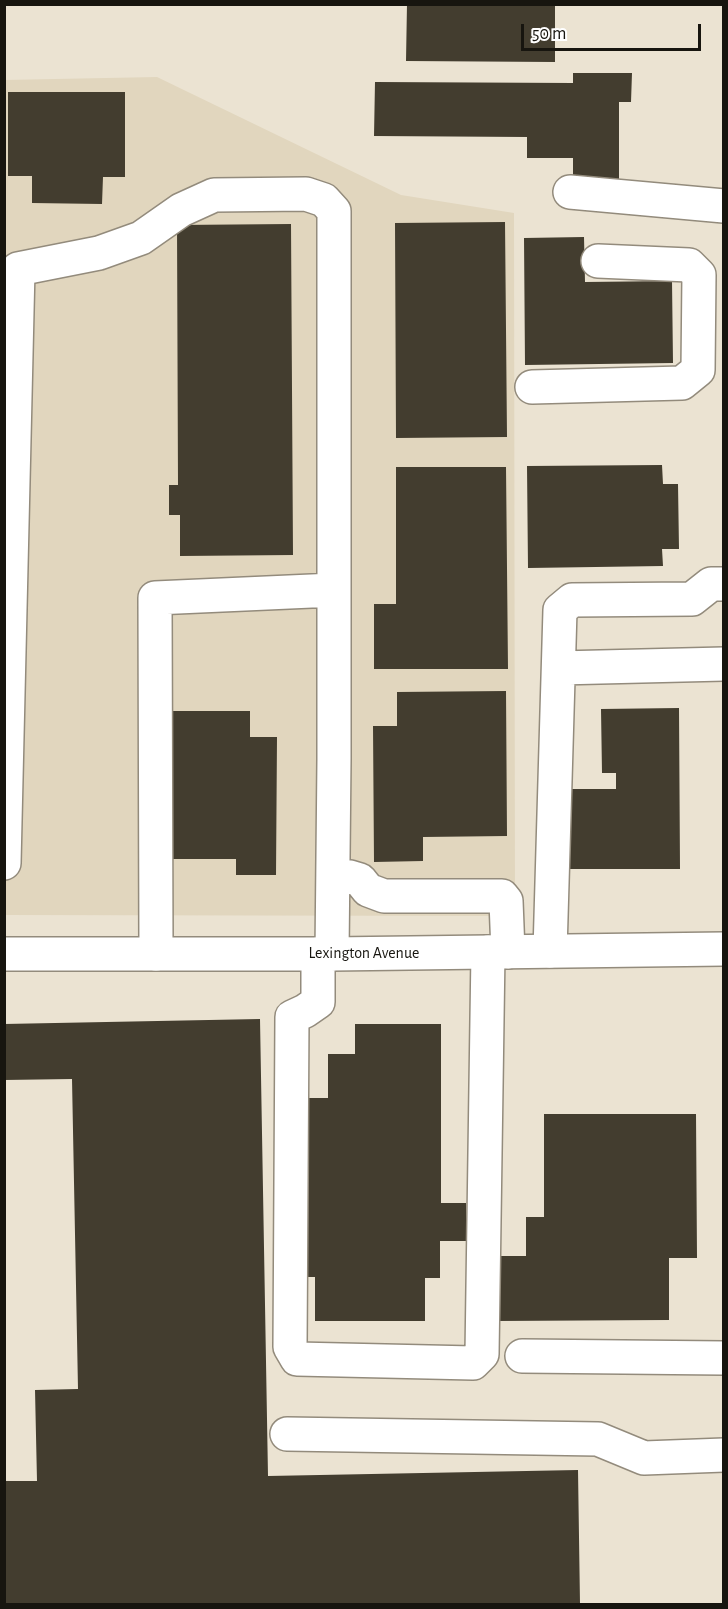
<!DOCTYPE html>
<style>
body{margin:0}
#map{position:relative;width:728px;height:1609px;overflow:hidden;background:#ebe3d2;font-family:"Alegreya Sans",sans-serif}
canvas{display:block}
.frame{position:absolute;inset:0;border:6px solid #17150f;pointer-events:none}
.scale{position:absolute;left:521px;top:24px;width:180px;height:27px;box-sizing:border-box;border:3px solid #17150f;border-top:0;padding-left:8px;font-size:18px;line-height:21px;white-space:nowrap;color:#17150f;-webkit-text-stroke:4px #fff;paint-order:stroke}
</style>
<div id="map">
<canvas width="728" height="1609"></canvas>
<div class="frame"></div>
<div class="scale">50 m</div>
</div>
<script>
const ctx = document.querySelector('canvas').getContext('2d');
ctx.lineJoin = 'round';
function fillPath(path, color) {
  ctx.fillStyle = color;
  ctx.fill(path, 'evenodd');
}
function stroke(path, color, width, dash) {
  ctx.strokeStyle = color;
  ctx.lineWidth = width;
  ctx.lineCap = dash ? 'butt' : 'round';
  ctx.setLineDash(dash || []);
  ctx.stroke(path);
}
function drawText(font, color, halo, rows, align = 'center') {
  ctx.font = font + ' "Alegreya Sans",sans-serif';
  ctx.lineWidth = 6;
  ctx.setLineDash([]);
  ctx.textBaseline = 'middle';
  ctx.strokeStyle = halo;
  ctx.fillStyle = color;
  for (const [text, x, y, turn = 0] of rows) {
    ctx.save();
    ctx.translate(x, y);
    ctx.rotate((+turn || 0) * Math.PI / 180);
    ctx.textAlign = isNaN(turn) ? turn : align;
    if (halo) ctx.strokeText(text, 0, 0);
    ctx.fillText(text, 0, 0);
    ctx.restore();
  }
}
const built = new Path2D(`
 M157 77 401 195 514 213 515 916 5 915 4 80Z`);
const building = new Path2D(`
 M407 4H555V62L406 61Z
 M573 73H632L631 102H619V185H573V158H527V137L374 136 375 82 573 83Z
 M8 92H125V177H103L102 204 32 203V176H8Z
 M505 222 507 437 396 438 395 223Z
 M291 224 293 555 180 556V515H169V485H178L177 225Z
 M584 237 585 282 672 281 673 363 525 365 524 238Z
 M662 465 663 484H678L679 549H662L663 566 528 568 527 466Z
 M396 467H506L508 669H374V604H396Z
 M506 691 507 836 423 837V861L374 862 373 726H397V692Z
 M679 708 680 869H569L568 789H616V773H602L601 709Z
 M162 711H250V737H277L276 875H236V859H161Z
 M260 1019 268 1476 578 1470 580 1604H4V1481H37L35 1390 78 1389 72 1079 4 1080V1024Z
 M355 1024H441V1203H466V1241H440V1278H425V1321H315V1277H302V1098H328V1054H355Z
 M544 1114H696L697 1258H669V1320L496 1321V1256H526V1217H544Z`);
const minor = new Path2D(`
 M570 192 724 206
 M532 387 682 383 698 370 699 275 689 265 598 261
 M559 668 724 664
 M4 863 18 269 99 253 141 238 181 210 214 195 306 194 324 200 334 211V759L332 954
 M333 876 350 877 360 880 368 890 384 896H502L506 901 508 952
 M550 951 560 610 572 600 692 599 711 584H724
 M156 954 155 598 334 590
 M318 954V1002L305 1011 292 1017 290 1347 297 1359 473 1363 482 1354 488 952
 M522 1356 724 1358
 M287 1434 598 1439 644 1458 724 1455`);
const major = new Path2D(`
 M4 954H332L724 949`);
const streetNames = [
 ["Lexington Avenue",364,953]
];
fillPath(built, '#e1d6be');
fillPath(building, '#433d2f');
stroke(minor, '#938b7c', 36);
stroke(major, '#938b7c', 36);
stroke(minor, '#fff', 33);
stroke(major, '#fff', 33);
drawText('16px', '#17150f', '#fff', streetNames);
</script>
